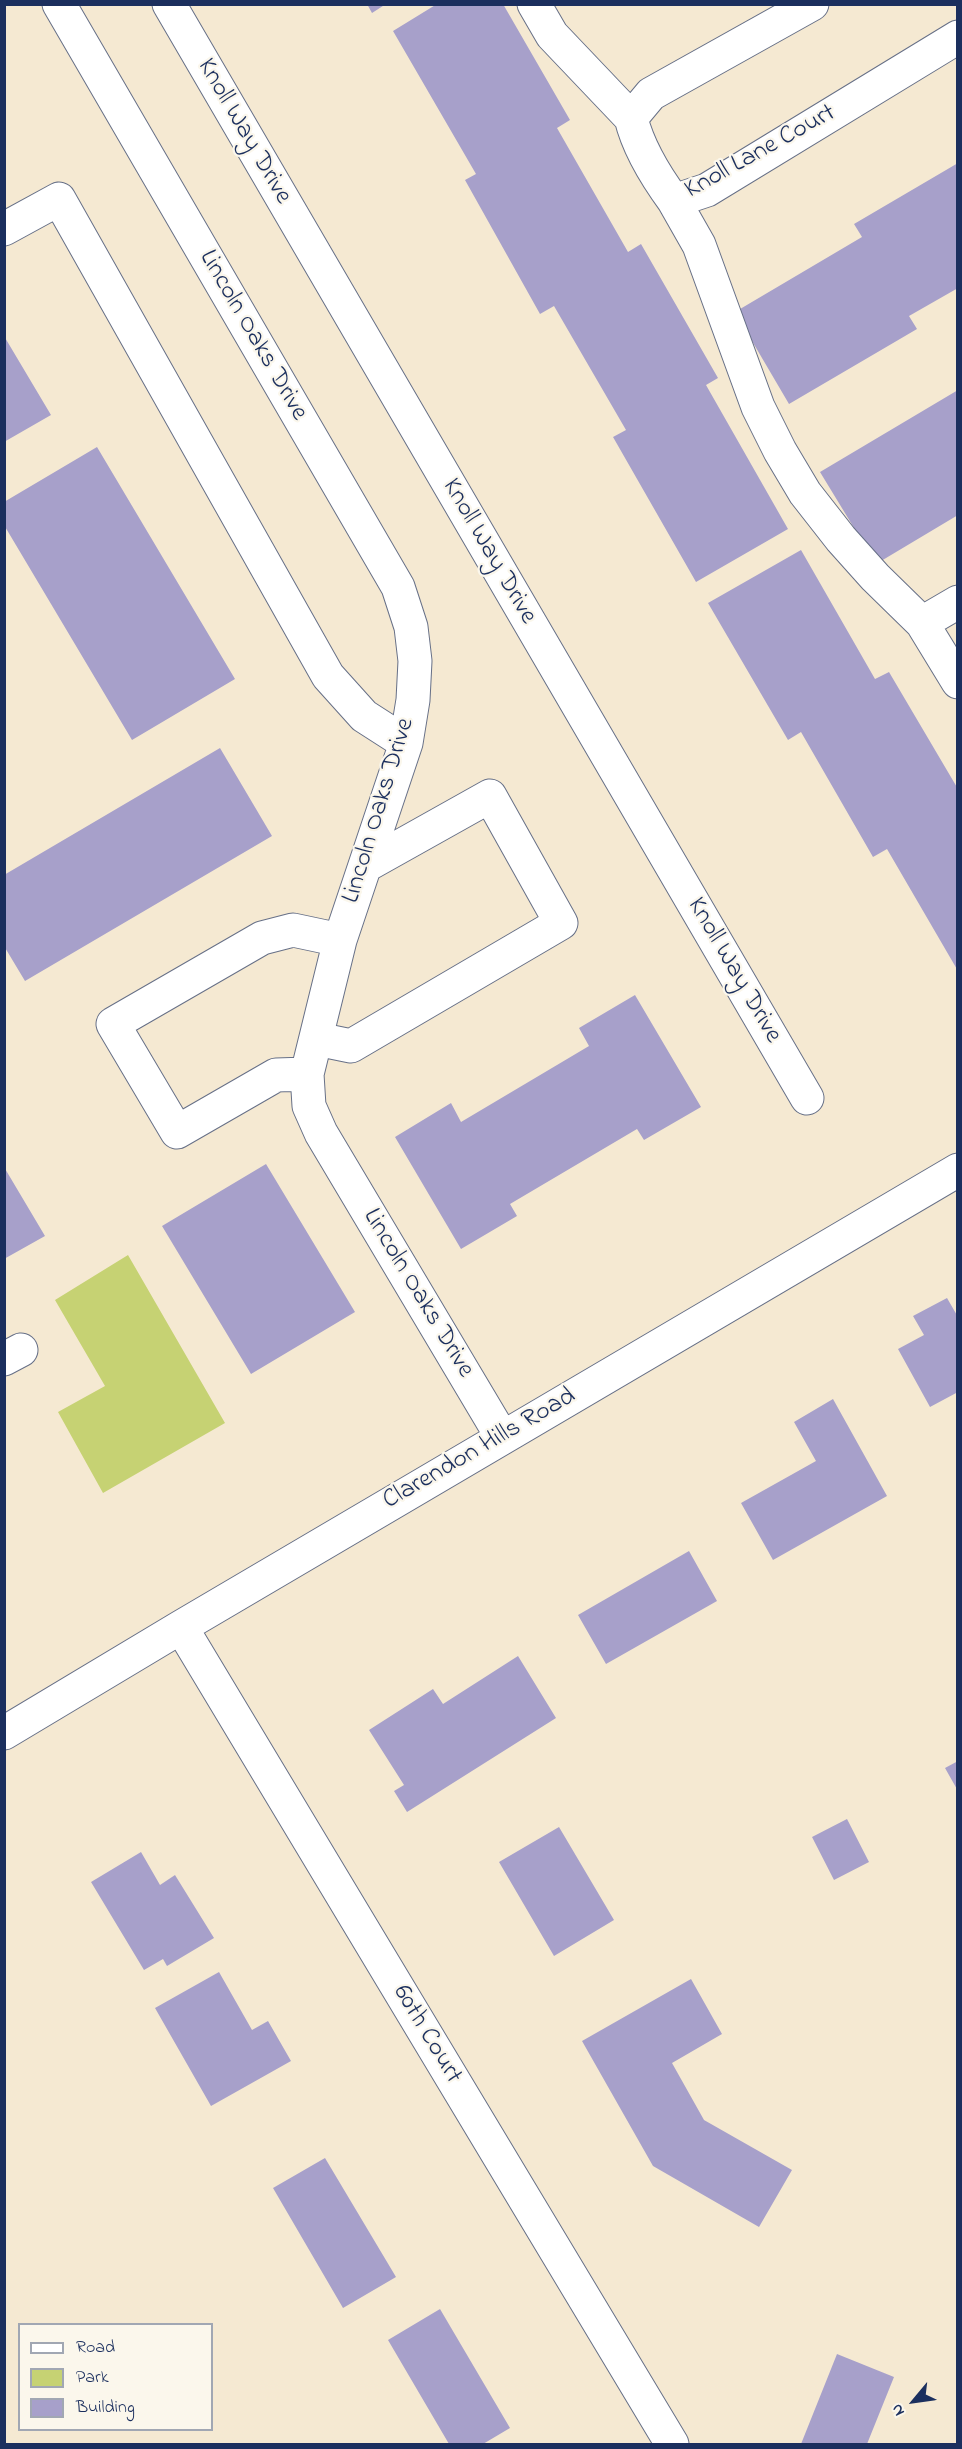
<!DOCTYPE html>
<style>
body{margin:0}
#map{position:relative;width:962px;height:2449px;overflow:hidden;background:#f5e9d2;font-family:"Indie Flower",sans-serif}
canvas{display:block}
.frame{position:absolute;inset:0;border:6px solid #1b2f5e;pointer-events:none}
.legend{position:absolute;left:18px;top:2323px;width:195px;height:108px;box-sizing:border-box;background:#fbf7ec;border:2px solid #a1a7b3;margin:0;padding:8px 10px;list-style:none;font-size:18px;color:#1b2f5e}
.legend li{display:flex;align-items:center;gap:12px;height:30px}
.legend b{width:30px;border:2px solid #a1a7b3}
.north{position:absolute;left:884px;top:2371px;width:60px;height:60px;-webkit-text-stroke:4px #fbf7ec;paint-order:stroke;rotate:241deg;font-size:16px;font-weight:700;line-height:24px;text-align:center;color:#1b2f5e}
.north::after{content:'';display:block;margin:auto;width:21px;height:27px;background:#1b2f5e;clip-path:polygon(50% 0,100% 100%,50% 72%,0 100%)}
</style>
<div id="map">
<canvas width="962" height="2449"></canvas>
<div class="frame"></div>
<ul class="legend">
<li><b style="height:8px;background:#fff"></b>Road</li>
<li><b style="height:16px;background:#c6d273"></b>Park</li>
<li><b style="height:16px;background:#a7a0ca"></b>Building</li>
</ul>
<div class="north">N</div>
</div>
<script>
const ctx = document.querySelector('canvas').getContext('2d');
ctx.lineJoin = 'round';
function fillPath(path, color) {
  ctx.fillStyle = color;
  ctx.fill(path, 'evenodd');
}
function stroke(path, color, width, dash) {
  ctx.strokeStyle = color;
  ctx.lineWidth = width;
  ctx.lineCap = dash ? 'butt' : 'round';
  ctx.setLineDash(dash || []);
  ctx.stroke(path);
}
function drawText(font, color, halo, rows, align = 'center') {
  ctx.font = font + ' "Indie Flower",sans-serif';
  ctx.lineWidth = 4.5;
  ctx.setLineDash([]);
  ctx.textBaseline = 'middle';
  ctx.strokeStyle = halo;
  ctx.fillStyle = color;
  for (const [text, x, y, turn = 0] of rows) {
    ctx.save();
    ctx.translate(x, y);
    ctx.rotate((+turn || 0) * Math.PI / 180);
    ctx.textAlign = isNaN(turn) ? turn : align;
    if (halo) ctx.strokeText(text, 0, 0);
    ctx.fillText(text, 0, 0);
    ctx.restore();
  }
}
const green = new Path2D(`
 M128 1255 225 1423 103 1493 58 1412 105 1386 55 1300Z`);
const building = new Path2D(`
 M367 4H386L372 13Z
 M437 4H503L570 120 557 128 628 252 641 244 718 378 706 385 788 529 696 582 613 437 626 430 554 306 540 314 465 180 476 174 393 31Z
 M958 163V288L909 316 917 329 789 404 735 312 862 237 854 224Z
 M4 336 51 415 4 442Z
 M958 390V515L876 564 820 472Z
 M97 447 235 679 132 740 4 525V502Z
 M801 550 875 679 889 672 958 789V971L887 849 873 857 801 732 788 740 708 603Z
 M220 748 272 836 25 981 4 946V875Z
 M635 995 701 1107 644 1140 637 1129 510 1204 517 1216 461 1249 395 1137 451 1103 461 1122 589 1046 579 1028Z
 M266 1164 355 1312 251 1374 162 1226Z
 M4 1167 45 1236 4 1259Z
 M947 1298 958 1317V1392L930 1407 898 1349 924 1335 913 1316Z
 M833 1399 887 1496 773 1560 741 1503 816 1461 794 1422Z
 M689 1551 717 1601 606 1664 578 1615Z
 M518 1656 556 1718 407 1812 394 1791 404 1785 369 1730 433 1689 443 1704Z
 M958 1761V1791L945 1768Z
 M847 1819 869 1862 834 1880 812 1837Z
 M559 1827 614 1920 554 1956 499 1862Z
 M141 1852 160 1885 175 1875 214 1938 167 1966 163 1959 144 1970 91 1882Z
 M219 1972 252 2030 268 2021 291 2061 211 2106 155 2008Z
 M691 1979 722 2034 672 2063 704 2120 792 2170 759 2227 653 2166 582 2041Z
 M325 2158 396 2277 343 2308 273 2188Z
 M440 2309 510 2428 483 2444H449L388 2340Z
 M837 2354 894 2377 867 2444H801Z`);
const minor = new Path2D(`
 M59 4 398 587 411 627 415 661 413 700 406 743 340 940 307 1074 309 1106 321 1133 502 1437
 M169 4 807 1098
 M534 4 552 35 631 118
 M812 4 651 94 631 118C638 147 657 178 674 201L707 190 958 37
 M674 201 699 245 758 407 780 451 805 493 841 539 875 577 922 623 958 682
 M4 229 59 199 328 676 364 716 406 743
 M922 623 958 602
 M317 1039 351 1046 561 923 490 796 365 866
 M307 1074 276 1075 177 1132 113 1024 262 938 293 930 340 940
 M4 1359 21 1350
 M181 1627 672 2444
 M4 1733 181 1627 958 1170`);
const streetNames = [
 ["Knoll Way Drive",243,132,60],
 ["Knoll Lane Court",761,153,-29],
 ["Lincoln Oaks Drive",252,336,60],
 ["Knoll Way Drive",488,552,60],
 ["Lincoln Oaks Drive",380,811,-73],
 ["Knoll Way Drive",733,971,60],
 ["Lincoln Oaks Drive",417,1294,59],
 ["Clarendon Hills Road",480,1450,-30],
 ["60th Court",426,2035,59]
];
fillPath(green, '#c6d273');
fillPath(building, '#a7a0ca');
stroke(minor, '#677087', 35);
stroke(minor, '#fff', 33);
drawText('26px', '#1b2f5e', '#fbf7ec', streetNames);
</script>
